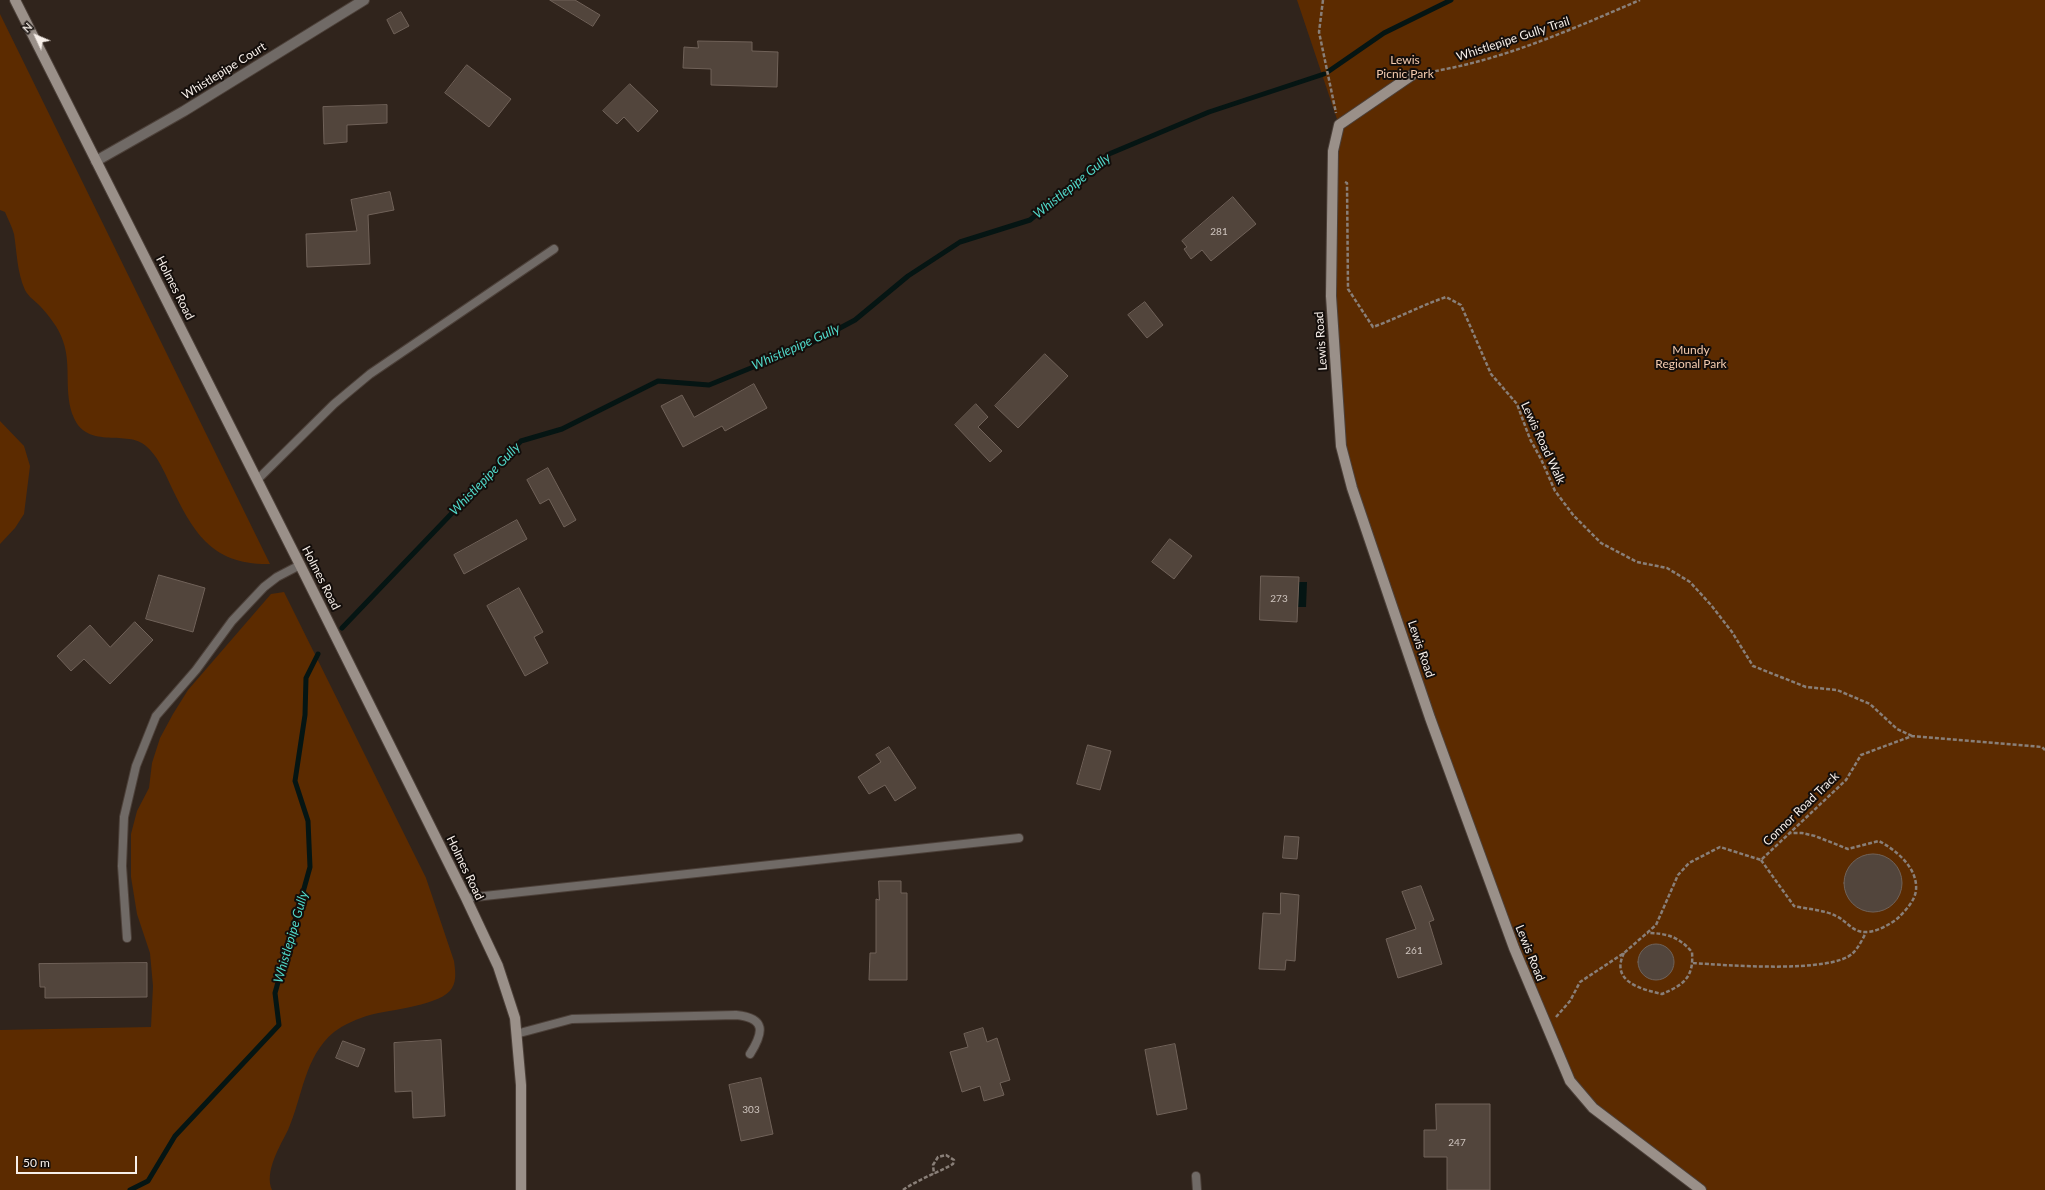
<!DOCTYPE html>
<style>
body{margin:0}
#map{position:relative;width:2045px;height:1190px;overflow:hidden;background:#30241c;font-family:Lato,sans-serif}
canvas{display:block}
.north{position:absolute;left:16px;top:16px;width:40px;height:40px;-webkit-text-stroke:3px #140e0b;paint-order:stroke;rotate:314deg;font-size:11px;font-weight:700;line-height:16px;text-align:center;color:#f7efe9}
.north::after{content:'';display:block;margin:auto;width:14px;height:18px;background:#f7efe9;clip-path:polygon(50% 0,100% 100%,50% 72%,0 100%)}
.scale{position:absolute;left:16px;top:1156px;width:121px;height:18px;box-sizing:border-box;border:2px solid #f7efe9;border-top:0;padding-left:5px;font-size:12px;line-height:14px;white-space:nowrap;color:#f7efe9;-webkit-text-stroke:3px #140e0b;paint-order:stroke}
</style>
<div id="map">
<canvas width="2045" height="1190"></canvas>
<div class="north">N</div>
<div class="scale">50 m</div>
</div>
<script>
const ctx = document.querySelector('canvas').getContext('2d');
ctx.lineJoin = 'round';
function fillPath(path, color) {
  ctx.fillStyle = color;
  ctx.fill(path, 'evenodd');
}
function stroke(path, color, width, dash) {
  ctx.strokeStyle = color;
  ctx.lineWidth = width;
  ctx.lineCap = dash ? 'butt' : 'round';
  ctx.setLineDash(dash || []);
  ctx.stroke(path);
}
function drawText(font, color, halo, rows, align = 'center') {
  ctx.font = font + ' Lato,sans-serif';
  ctx.lineWidth = 4;
  ctx.setLineDash([]);
  ctx.textBaseline = 'middle';
  ctx.strokeStyle = halo;
  ctx.fillStyle = color;
  for (const [text, x, y, turn = 0] of rows) {
    ctx.save();
    ctx.translate(x, y);
    ctx.rotate((+turn || 0) * Math.PI / 180);
    ctx.textAlign = isNaN(turn) ? turn : align;
    if (halo) ctx.strokeText(text, 0, 0);
    ctx.fillText(text, 0, 0);
    ctx.restore();
  }
}
const green = new Path2D(`
 M1297 0H2045V1190H1696L1593 1108 1570 1081 1514 948 1341 446 1331 296 1339 125Z
 M0 14 270 564C211 565 193 532 170 484 164 471 157 455 146 446 128 429 88 450 74 418 63 394 72 366 63 341 59 328 49 316 40 306 35 301 28 296 25 290 17 272 17 253 14 234 12 227 8 219 5 212L0 210Z
 M0 421 24 446 30 466 24 514 15 528 0 544Z
 M284 592 426 878 454 961C455 969 457 980 452 988 443 1005 389 1010 370 1015 359 1018 343 1025 334 1032 304 1057 303 1096 288 1130 280 1146 264 1172 272 1190H0V1030L151 1027 153 986 150 953 137 914 131 877V834L137 811 149 788 152 763 160 738 173 714 188 690 271 594Z`);
const water = new Path2D(`
 M1299 582H1307L1306 607H1298Z`);
const stream = new Path2D(`
 M1329 71 1384 33 1451 0
 M342 628 521 441 562 429 658 381 709 385 810 344 855 320 908 276 960 242 1030 220 1109 154 1209 112 1324 74
 M130 1190 148 1181 175 1136 279 1025 275 993 310 867 308 821 295 781 305 715 306 678 318 654`);
const building = new Path2D(`
 M550 0H575L600 15 593 26Z
 M401 12 409 26 394 34 387 20Z
 M698 41 752 42V51L778 52 777 87 711 85V69L683 68 684 47 698 48Z
 M467 65 511 99 489 127 445 93Z
 M630 84 658 111 638 132 624 117 617 124 603 111Z
 M387 105V123L347 125V142L324 144 323 107Z
 M390 192 394 210 368 215 370 264 307 267 306 234 357 231 351 200Z
 M1233 197 1256 224 1211 261 1202 250 1191 259 1184 249 1187 247 1182 241Z
 M1145 302 1163 325 1147 338 1128 315Z
 M1045 354 1068 376 1018 428 995 406Z
 M754 384 767 408 725 431 722 426 683 447 661 406 682 395 694 417Z
 M976 404 988 417 978 427 1002 451 990 462 955 425Z
 M548 468 576 520 564 527 549 499 540 504 527 480Z
 M517 520 527 539 464 574 454 555Z
 M1170 539 1192 556 1174 579 1152 562Z
 M159 575 205 588 193 632 146 619Z
 M1261 576 1299 577 1297 622 1260 620Z
 M519 588 543 632 534 637 548 663 525 676 487 606Z
 M135 622 153 640 110 684 84 659 71 671 57 656 90 625 110 647Z
 M1088 745 1111 751 1100 790 1077 784Z
 M889 747 916 788 895 801 885 785 869 794 858 777 881 762 876 755Z
 M1285 836 1299 837 1297 859 1283 858Z
 M1844 883a29 29 0 1 1 58 0a29 29 0 1 1-58 0Z
 M879 881H901V893H907V980H869L870 953H876V899L879 900Z
 M1421 886 1434 920 1429 922 1442 964 1398 978 1386 939 1416 929 1402 892Z
 M1281 893 1299 895 1295 961 1286 960 1285 970 1259 969 1263 913 1280 914Z
 M1638 962a18 18 0 1 1 36 0a18 18 0 1 1-36 0Z
 M147 963V997L45 998V987H40L39 964Z
 M983 1028 987 1042 997 1038 1010 1080 1000 1083 1004 1095 984 1101 980 1086 962 1092 950 1052 968 1047 964 1034Z
 M441 1040 445 1116 413 1118 412 1091 395 1092 394 1043Z
 M343 1041 365 1049 358 1067 336 1058Z
 M1175 1044 1187 1109 1157 1115 1145 1050Z
 M761 1078 773 1134 741 1141 729 1085Z
 M1436 1104H1490V1190H1447V1157H1424V1130H1436Z`);
const path = new Path2D(`
 M1323 0 1319 32 1336 113
 M1423 73C1499 62 1570 30 1640 0
 M1345 182 1347 183 1348 289 1373 327C1398 318 1420 306 1446 297L1461 305 1491 374 1517 404 1530 439 1541 459 1555 491 1574 516 1601 543 1637 562 1667 568 1690 582 1711 605 1732 632 1753 666 1806 687 1837 690 1870 704 1897 729 1912 736
 M1761 860 1794 906C1807 909 1825 910 1836 916 1847 921 1852 932 1865 932 1877 932 1889 925 1898 918 1905 911 1915 901 1916 890 1918 868 1896 850 1879 841L1848 849 1815 836 1802 833H1789
 M1624 953C1610 981 1640 989 1662 994 1683 985 1694 978 1692 952 1679 937 1667 933 1647 933
 M1693 963C1725 965 1832 974 1853 953 1858 948 1863 939 1866 932
 M1556 1017 1570 1001 1580 982 1624 953 1656 925 1678 875 1689 863 1720 847 1761 860 1846 780 1861 755 1912 736 2042 747 2045 750
 M903 1190C919 1179 937 1173 953 1164L954 1160 946 1155 938 1157 933 1165 934 1174`);
const lane = new Path2D(`
 M257 480 334 404 370 374 554 249
 M466 898 1019 838
 M127 938 122 866 124 817 136 766 156 716 196 670 232 621 264 587 277 577 300 565
 M516 1034 572 1019 736 1015C766 1018 764 1032 750 1054
 M1196 1176 1197 1190`);
const street = new Path2D(`
 M96 161 184 111 364 0`);
const secondary = new Path2D(`
 M15 0 300 565 466 898 498 966 515 1018 521 1085V1190
 M1412 75 1339 125 1333 151 1331 296 1341 446 1352 488 1430 718 1514 948 1570 1081 1593 1108 1701 1190`);
const numberNames = [
 ["281",1219,232],
 ["273",1279,599],
 ["261",1414,951],
 ["303",751,1110],
 ["247",1457,1143]
];
const streetNames = [
 ["Whistlepipe Gully Trail",1513,39,-18],
 ["Whistlepipe Court",224,71,-32],
 ["Holmes Road",175,288,63],
 ["Lewis Road",1321,341,-94],
 ["Lewis Road Walk",1543,443,65],
 ["Holmes Road",321,578,63],
 ["Lewis Road",1421,649,71],
 ["Connor Road Track",1801,809,-44],
 ["Holmes Road",465,868,64],
 ["Lewis Road",1530,953,68]
];
const parkNames = [
 ["Lewis",1405,60],
 ["Picnic Park",1405,74],
 ["Mundy",1691,350],
 ["Regional Park",1691,364]
];
const waterNames = [
 ["Whistlepipe Gully",1072,186,-39],
 ["Whistlepipe Gully",796,347,-24],
 ["Whistlepipe Gully",485,479,-46],
 ["Whistlepipe Gully",291,937,-74]
];
fillPath(green, '#5c2b00');
fillPath(water, '#051513');
stroke(stream, '#051513', 5);
fillPath(building, '#52453c');
stroke(building, '#706259', 1);
stroke(lane, '#4c4039', 10);
stroke(street, '#4c4039', 12);
stroke(secondary, '#4c4039', 12);
stroke(path, '#897f78', 2.5, [4, 2]);
stroke(lane, '#706a66', 8);
stroke(street, '#706a66', 10);
stroke(secondary, '#9a9089', 10);
drawText('10px', '#cec4be', null, numberNames);
drawText('12px', '#f7efe9', '#140e0b', streetNames);
drawText('12px', '#f4cbaf', '#140e0b', parkNames);
drawText('italic 13px', '#51d9ca', '#140e0b', waterNames);
</script>
